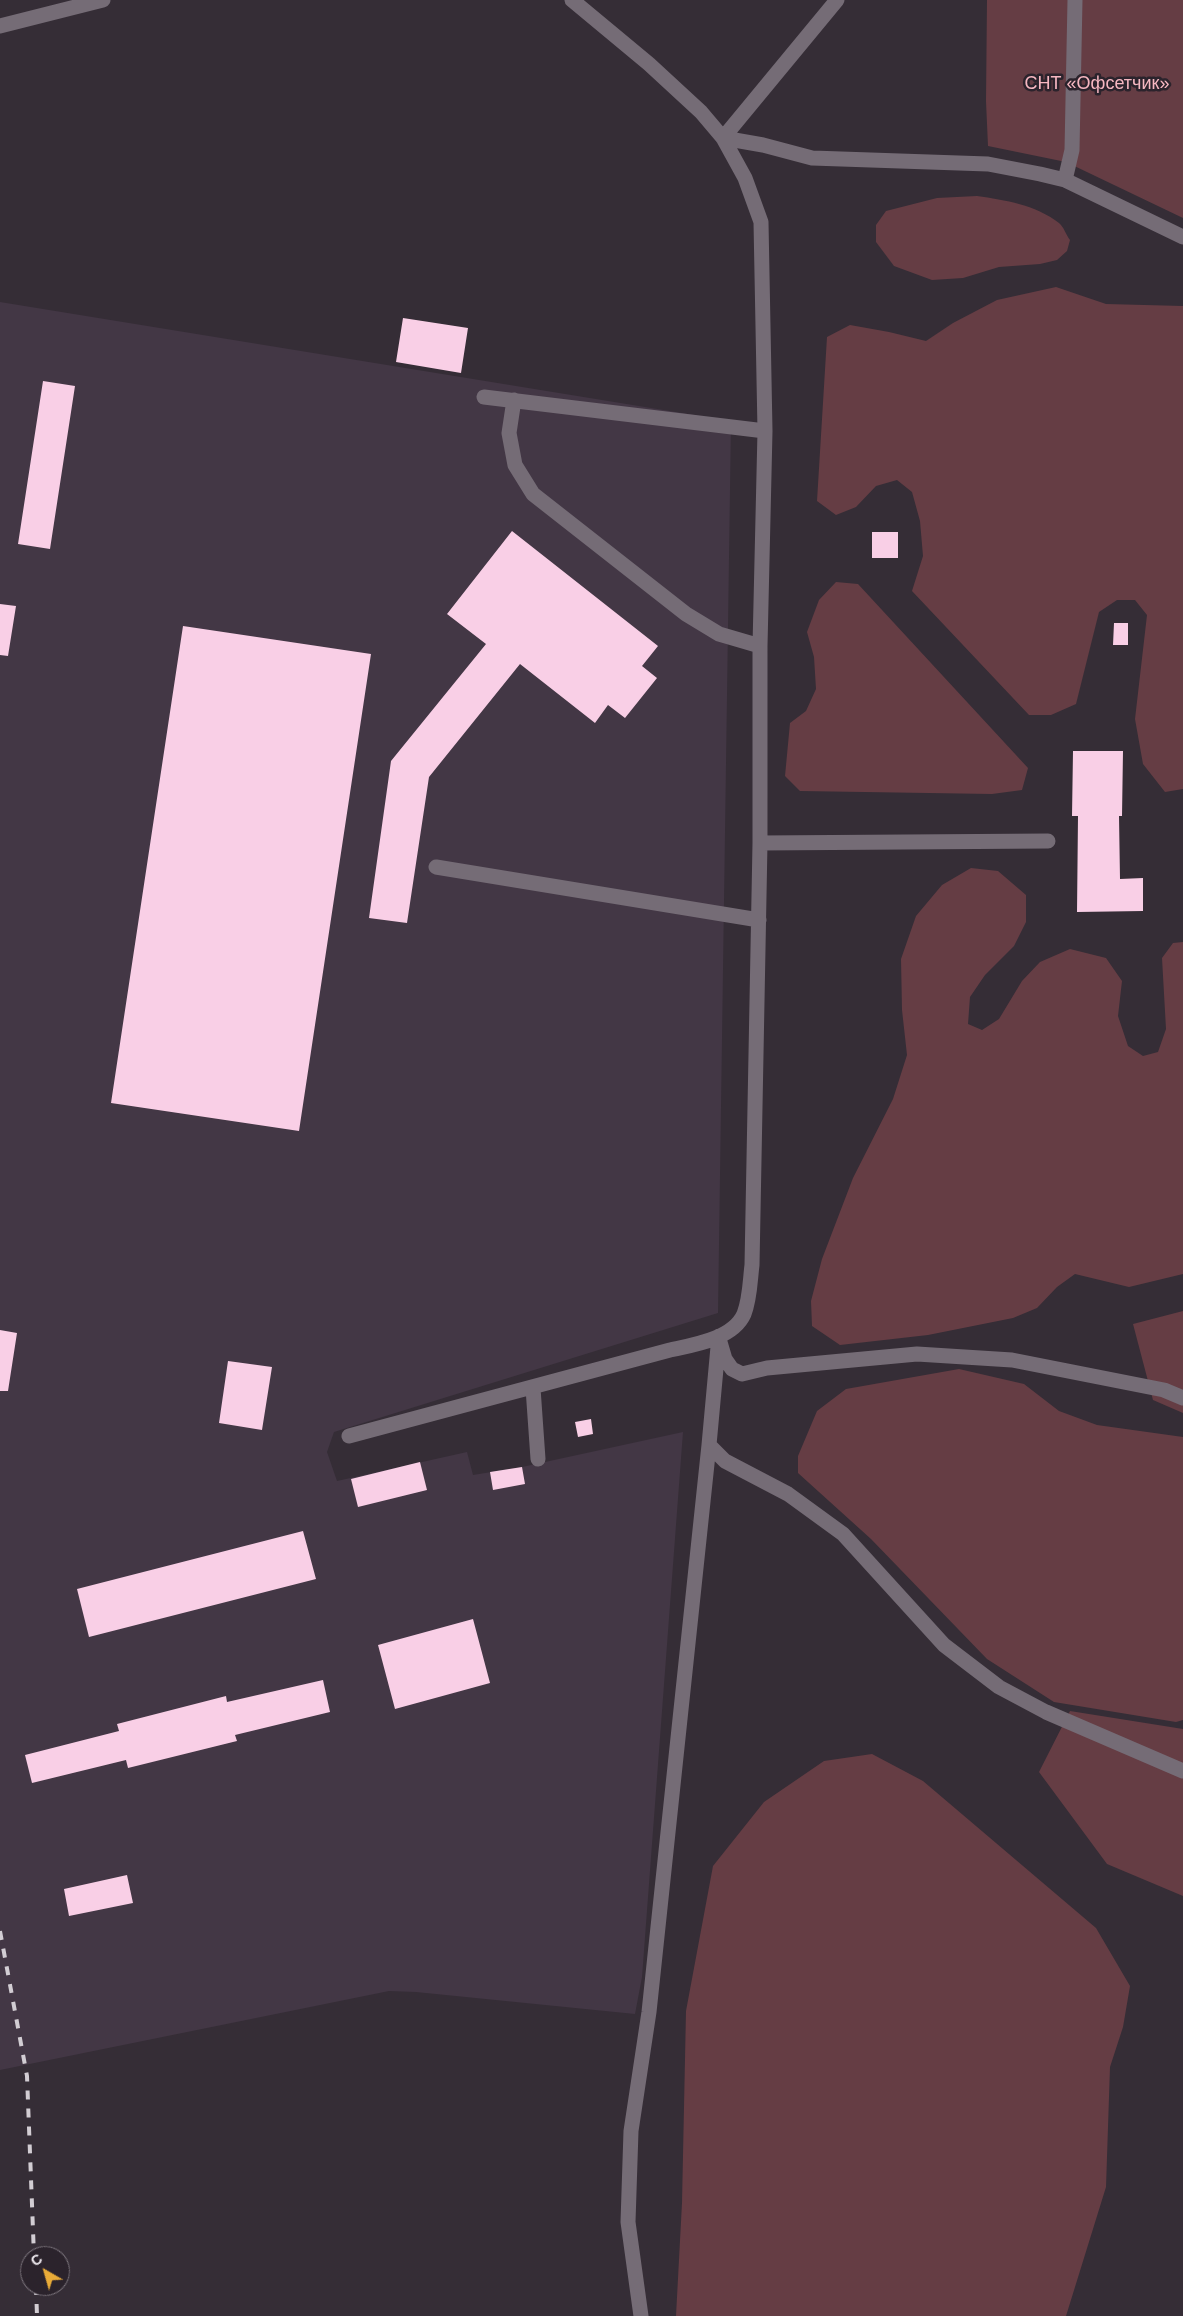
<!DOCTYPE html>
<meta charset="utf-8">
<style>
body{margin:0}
#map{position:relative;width:1183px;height:2316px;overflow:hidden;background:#352d36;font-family:Helvetica,sans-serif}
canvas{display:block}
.north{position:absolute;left:20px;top:2246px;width:50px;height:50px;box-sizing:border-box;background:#2b232c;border:1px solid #7b747c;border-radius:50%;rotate:322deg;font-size:14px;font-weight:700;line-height:20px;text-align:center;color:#f2edf3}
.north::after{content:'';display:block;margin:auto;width:18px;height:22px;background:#e9ab38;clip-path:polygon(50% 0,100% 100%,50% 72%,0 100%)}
</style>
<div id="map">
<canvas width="1183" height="2316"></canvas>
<div class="north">С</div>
</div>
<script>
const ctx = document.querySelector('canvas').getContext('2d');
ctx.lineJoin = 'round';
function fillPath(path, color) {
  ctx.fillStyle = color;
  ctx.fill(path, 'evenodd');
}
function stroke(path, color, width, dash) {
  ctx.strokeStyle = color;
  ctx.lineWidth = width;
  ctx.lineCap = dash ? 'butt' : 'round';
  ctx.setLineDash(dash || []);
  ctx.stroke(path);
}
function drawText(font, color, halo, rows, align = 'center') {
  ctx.font = font + ' Helvetica,sans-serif';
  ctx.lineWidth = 5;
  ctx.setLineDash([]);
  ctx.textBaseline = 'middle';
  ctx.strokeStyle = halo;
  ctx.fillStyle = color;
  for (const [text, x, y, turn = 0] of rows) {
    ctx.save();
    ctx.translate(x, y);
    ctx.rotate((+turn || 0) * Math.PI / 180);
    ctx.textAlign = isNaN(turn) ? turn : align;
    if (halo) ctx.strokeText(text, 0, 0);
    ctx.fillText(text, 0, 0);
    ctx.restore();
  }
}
const built = new Path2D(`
 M0 302 731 421 718 1313 334 1432 327 1452 337 1481 467 1452 473 1475 522 1467 683 1432 642 1977 635 2014 416 1992 389 1991 0 2070Z`);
const green = new Path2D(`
 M987 0H1183V218L1066 162 988 146 986 101Z
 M977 196C1005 200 1036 205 1059 223 1064 227 1066 235 1070 240L1067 251 1057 260 1040 264 999 267 963 278 932 280 894 266 876 242V225L886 211 937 198Z
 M1056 287 1106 304 1183 306V789L1165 792 1143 764 1135 719 1147 615 1135 600H1117L1099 612 1076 704 1051 715H1029L912 591 923 556 920 521 912 492 897 480 876 486 856 507 836 515 817 501 827 337 850 325 889 332 926 341 953 323 997 300Z
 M836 582 858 584 1028 768 1022 790 992 794 800 791 785 776 790 723 806 711 816 689 814 657 807 632 819 600Z
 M971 868 998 871 1026 895V922L1014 946 985 975 970 997 968 1024 982 1030 999 1019 1022 981 1040 962 1070 949 1106 958 1122 981 1118 1016 1128 1046 1143 1056 1158 1052 1166 1029 1162 958 1173 943 1183 942V1274L1129 1287 1075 1274 1057 1287 1037 1308 1013 1318 928 1335 840 1345 812 1326 811 1301 822 1259 853 1178 893 1099 907 1055 902 1010 901 959 916 916 942 885Z
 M1183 1311V1413L1153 1400 1133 1324Z
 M959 1369 1024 1384 1059 1411 1097 1425 1183 1437V1720L1176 1722 1054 1702 987 1659 871 1539 798 1473V1456L817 1411 846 1389Z
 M1070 1711 1183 1729V1896L1107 1864 1039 1772Z
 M872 1754 923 1781 1096 1928 1130 1986 1123 2027 1110 2067 1106 2187 1066 2316H676L682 2203 686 2011 713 1866 764 1802 824 1761Z`);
const building = new Path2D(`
 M403 318 468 328 461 373 396 362Z
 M43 381 75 386 50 549 18 544Z
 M512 531 658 646 642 666 657 678 625 718 608 705 595 723 520 664 429 777 407 923 369 918 391 761 486 644 447 614Z
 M872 532H898V558H872Z
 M0 604 16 606 8 656 0 655Z
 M1114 623H1128V645H1113Z
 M183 626 371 654 299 1131 111 1103Z
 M1073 751H1123L1122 816H1119L1120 879 1143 878V911L1077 912 1078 816H1072Z
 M0 1330 17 1333 8 1391H0Z
 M228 1361 272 1367 262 1430 219 1423Z
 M591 1419 593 1434 578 1437 575 1422Z
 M420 1462 427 1490 358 1507 351 1479Z
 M522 1467 525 1484 493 1490 490 1472Z
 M303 1531 316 1579 89 1637 77 1589Z
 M473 1619 490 1683 395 1709 378 1645Z
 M323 1680 330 1712 235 1735 237 1741 128 1768 126 1760 32 1783 25 1755 119 1731 117 1724 226 1696 227 1702Z
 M127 1875 133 1903 69 1916 64 1889Z`);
const minor = new Path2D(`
 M837 0 723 138 763 145 812 158 988 164 1040 174 1065 180 1183 237
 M0 26 103 0
 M1065 180 1072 150 1075 0
 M484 397 765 431
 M514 400 509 433 515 465 533 494 686 614 719 634 760 646
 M760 843 1048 841
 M436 867 759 920
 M720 1342 725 1359 732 1369 742 1374 767 1368 917 1354 1012 1360 1164 1390 1183 1398
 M533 1388 538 1459
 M349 1436 670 1350C693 1345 733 1339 744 1314 750 1299 750 1281 752 1265L760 843V646L765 431 761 222 745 178 723 138 701 112 649 64 572 0
 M709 1445 725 1461 788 1494 843 1534 944 1645 999 1687 1046 1712 1183 1771
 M641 2316 628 2222 631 2131 649 2012 709 1445 719 1336`);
const rail = new Path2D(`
 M0 1931 27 2076 34 2256
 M36 2286 37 2316`);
const parkNames = [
 ["СНТ «Офсетчик»",1097,84]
];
fillPath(built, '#433745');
fillPath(green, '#653d44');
fillPath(building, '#f9cfe6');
stroke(minor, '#756c76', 15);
stroke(rail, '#d2cdd3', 4, [9, 9]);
drawText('18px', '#f6b7c1', '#2b232c', parkNames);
</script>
